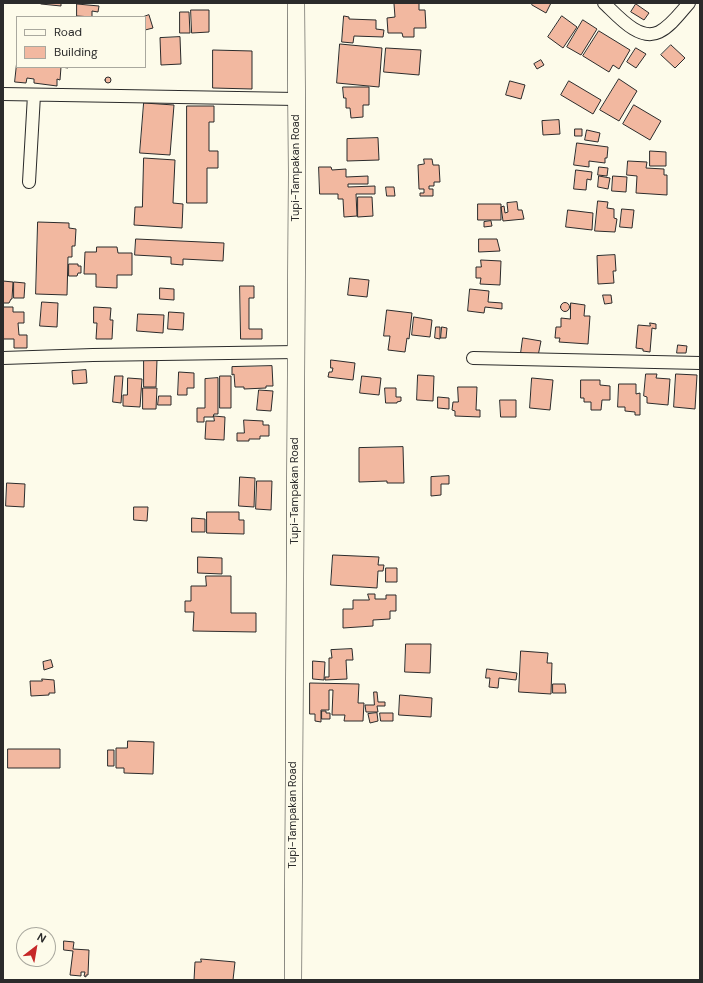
<!DOCTYPE html>
<style>
body{margin:0}
#map{position:relative;width:703px;height:983px;overflow:hidden;background:#fdfbea;font-family:"DM Sans",sans-serif}
canvas{display:block}
.frame{position:absolute;inset:0;border:4px solid #2b2b2b;pointer-events:none}
.legend{position:absolute;left:16px;top:16px;width:130px;height:52px;box-sizing:border-box;background:#fdfbea;border:1px solid #a9a89e;margin:0;padding:5px 7px;list-style:none;font-size:12px;color:#2b2b2b}
.legend li{display:flex;align-items:center;gap:8px;height:20px}
.legend b{width:20px;border:1px solid #a9a89e}
.north{position:absolute;left:16px;top:927px;width:40px;height:40px;box-sizing:border-box;background:#fdfbea;border:1px solid #a9a89e;border-radius:50%;rotate:31deg;font-size:11px;font-weight:700;line-height:16px;text-align:center;color:#2b2b2b}
.north::after{content:'';display:block;margin:auto;width:14px;height:18px;background:#c62828;clip-path:polygon(50% 0,100% 100%,50% 72%,0 100%)}
</style>
<div id="map">
<canvas width="703" height="983"></canvas>
<div class="frame"></div>
<ul class="legend">
<li><b style="height:5px;background:#fdfbea"></b>Road</li>
<li><b style="height:11px;background:#f2b8a0"></b>Building</li>
</ul>
<div class="north">N</div>
</div>
<script>
const ctx = document.querySelector('canvas').getContext('2d');
ctx.lineJoin = 'round';
function fillPath(path, color) {
  ctx.fillStyle = color;
  ctx.fill(path, 'evenodd');
}
function stroke(path, color, width, dash) {
  ctx.strokeStyle = color;
  ctx.lineWidth = width;
  ctx.lineCap = dash ? 'butt' : 'round';
  ctx.setLineDash(dash || []);
  ctx.stroke(path);
}
function drawText(font, color, halo, rows, align = 'center') {
  ctx.font = font + ' "DM Sans",sans-serif';
  ctx.lineWidth = 3;
  ctx.setLineDash([]);
  ctx.textBaseline = 'middle';
  ctx.strokeStyle = halo;
  ctx.fillStyle = color;
  for (const [text, x, y, turn = 0] of rows) {
    ctx.save();
    ctx.translate(x, y);
    ctx.rotate((+turn || 0) * Math.PI / 180);
    ctx.textAlign = isNaN(turn) ? turn : align;
    if (halo) ctx.strokeText(text, 0, 0);
    ctx.fillText(text, 0, 0);
    ctx.restore();
  }
}
const building = new Path2D(`
 M41 3H61V6L41 4Z
 M391 3H419V10H425L426 28H414V37H403L402 33H388L387 18 395 17 394 4Z
 M533 3H551L546 13 532 5Z
 M77 4 99 6 98 12 92 11V17L77 16Z
 M636 4 649 13 644 20 631 12Z
 M191 10H209V32L192 33Z
 M180 12H189L190 33H180Z
 M149 15 153 28 145 30V17H143Z
 M344 16 349 17V19L376 20V29L384 30 383 37 354 36 353 43 342 42Z
 M562 16 577 27 563 48 548 37Z
 M583 20 597 29 581 55 567 47Z
 M599 31 630 50 619 69 613 65 609 72 583 56Z
 M180 37 181 64 161 65 160 38Z
 M340 44 382 48 379 87 337 83Z
 M671 45 685 58 675 68 661 55Z
 M386 48 421 50 419 75 384 72Z
 M636 48 646 54 636 68 627 62Z
 M213 50 252 51V89L213 88Z
 M17 60V67H68V68L61 67 60 80 57 79V86L34 83V79L27 78 26 83 15 82Z
 M541 60 544 65 537 69 534 64Z
 M105 80a3 3 0 1 1 6 0a3 3 0 1 1-6 0Z
 M619 79 637 91 619 121 600 110Z
 M510 81 525 85 521 99 506 95Z
 M569 81 601 100 593 114 561 95Z
 M343 87H369V105H363V117L351 118 350 108H346V98H344Z
 M144 103 174 105 170 155 140 153Z
 M634 105 661 121 650 140 623 124Z
 M187 106H214V122H209V151H218V168H207V203H187Z
 M559 120 560 134 543 135 542 121Z
 M575 129H582V136H575Z
 M587 130 600 133 598 142 585 140Z
 M378 138 379 160 347 161V139Z
 M577 143 608 147 607 158H605V163L589 161V167L574 165Z
 M650 151 666 152V166H650Z
 M144 158 175 160 173 203 183 204 182 228 134 225 135 207H142Z
 M424 159H432L433 165H439L440 182H434V186H429V189H433V196H420V193H424V189H419L418 165 424 164Z
 M628 161 647 162 646 168 664 169V175H667V195L636 193 637 176 627 175Z
 M319 167H331L332 170 346 169V177L368 176V184H348V187L375 186V194H356L357 216 344 217 343 199H338V194H320Z
 M599 167 608 168 607 176 598 175Z
 M576 170 592 172 591 180 587 179 586 190 574 189Z
 M599 176 610 178 608 189 598 187Z
 M613 176 627 177 626 192 612 191Z
 M386 187H394L395 196H387Z
 M358 197H372L373 216 358 217Z
 M598 201 608 202 607 208 614 209V218L617 219 615 232 595 231Z
 M517 202 518 210H522L524 219 503 221 501 207 504 206 505 213 508 212 507 203Z
 M478 204H501V220H478Z
 M622 209 634 210 632 228 620 227Z
 M568 210 593 213 592 230 566 227Z
 M491 221 492 226 484 227V222Z
 M38 222 69 223V228L76 229 75 246H72V257H68L67 295 36 294Z
 M136 239 224 243 223 261 183 259V265L171 264V257L135 255Z
 M479 239H497L500 251 479 252Z
 M97 247H117L118 253H132V275H117V288L96 287V274H84L85 252H96Z
 M615 255 616 271H613L614 283 598 284 597 256Z
 M481 260 501 261 500 285 480 284 481 278H476V267H481Z
 M69 264H78V266H81V273H78L77 276H69Z
 M350 278 369 280 367 297 348 295Z
 M3 281 13 282 12 299H11L9 303H3Z
 M14 282 25 283 24 298H14Z
 M240 286H254V298H249V329H262V339H241Z
 M160 288 174 289V300L160 299Z
 M470 289 489 291 488 302 502 303V309L485 307 484 313 468 311Z
 M603 295H611L612 303 605 304Z
 M42 302 58 303 57 327 40 326Z
 M560.5 307a4.5 4.5 0 1 1 9 0a4.5 4.5 0 1 1-9 0Z
 M571 303 585 305 584 316H590L588 344 559 342 560 338H555L556 327H561V318L570 319Z
 M3 307H13V312H24V323H18L19 335H27V348H14V339H3Z
 M94 307 111 308 110 320H113L112 339H96L97 323H94Z
 M387 310 412 313 409 339 407 338 405 352 388 350 390 336H384Z
 M169 312 184 313 183 330 168 329Z
 M138 314 164 315 163 333 137 331Z
 M414 317 432 320 430 337 412 335Z
 M650 323 656 324V329L652 328 650 352 643 351V349L636 348 638 325 650 326Z
 M436 327H440V339L435 338Z
 M442 327 447 328 446 338H441Z
 M523 338 541 341 538 356 521 353Z
 M678 345 687 346 686 353H677Z
 M144 360H157L156 387H144Z
 M331 360 355 363 353 380 328 377 329 372H332L333 368H331Z
 M272 366 273 386H266V388L244 389V387H235L234 374 232 375V367Z
 M86 370 87 383 73 384 72 371Z
 M179 372 194 373V388H187V395H178Z
 M646 374H657L656 378 670 379 668 405 647 403V397L644 396Z
 M676 374 697 375 695 409 674 407Z
 M418 375 434 376 433 401 417 400Z
 M115 376H123L121 403 113 402Z
 M220 376H231V408H220Z
 M362 376 381 378 379 395 360 393Z
 M128 378 142 379 140 407 123 406V395H127Z
 M218 378V414H214L213 417H204V422H197V408H205V379Z
 M532 378 553 380 550 410 530 408Z
 M581 380H600V385L610 386V400H602L601 410H591V402H584V398H581Z
 M619 384H636V394L640 393V415H635V412L625 411V407H618Z
 M458 387H477L476 410H480V417L455 416V411L452 410 453 402H458Z
 M143 388H157L156 409H143Z
 M385 388H396V397H401V401L397 402V403H386Z
 M259 390 273 391 271 411 257 410Z
 M159 396H171V405H158Z
 M438 397 449 398V409L438 408Z
 M500 400H516V417H501Z
 M214 416 225 417 224 440 205 439 206 421H214Z
 M244 420 263 421V425H269V436H260V439H249V441H237V433H244Z
 M403 447 404 483H387V481L359 482V448Z
 M449 476V484H441V495L431 496V477Z
 M240 477 255 478 254 507 239 506Z
 M257 481H272L271 510 256 509Z
 M7 483 25 484 24 507 6 506Z
 M134 507H148L147 521 134 520Z
 M207 512H239V520H244V534L207 533Z
 M192 518 205 519V532H192Z
 M333 555 379 557 378 565H384L383 571H378L377 588 331 585Z
 M198 557 222 558V574L198 573Z
 M386 568H397V582H386Z
 M206 576H231V613H256V632L193 631 194 612H185V601H191V586H206Z
 M368 594H375V599H386V595H396V611H390V619L373 620V626L343 628V609H353V600H369Z
 M406 644H431L430 673 405 672Z
 M352 649 353 660H346L347 679 325 680V677H329V658H332L331 650Z
 M521 651 548 653 547 663H552L551 694 519 692Z
 M51 660 53 667 44 670 43 662Z
 M313 661 325 662 324 680 313 679Z
 M487 669 517 673 516 680 499 678 498 688 489 687 490 678H486Z
 M42 679 54 680 55 693H49V695L31 696 30 681H42Z
 M310 683 359 684 358 703H364L363 721H344L345 715H332L333 690H329V710H321V722L315 721V714H310Z
 M553 684H565L566 693H553Z
 M374 692H377L378 702H385V706H377L378 712H366L365 705H374Z
 M400 695 432 698 431 717 399 715Z
 M322 711H326V713H330V719H322Z
 M377 713 378 721 370 723 368 714Z
 M380 713H393V721H381Z
 M128 741 154 742 153 774 124 773V768H116V748H127Z
 M8 749H60V768H8Z
 M108 750H114V766H108Z
 M64 941 74 942 73 949 89 950 88 975H86V977L84 976 85 972H81V976L70 975 73 951 64 950Z
 M201 959 235 962 233 980H194L195 962H201Z`);
const street = new Path2D(`
 M604 3C617 15 639 42 659 32 671 26 680 13 689 3
 M3 94 296 99
 M29 182 34 95
 M3 358 93 355 296 352
 M473 358 700 363`);
const secondary = new Path2D(`
 M293 980 297 174 296 3`);
const streetNames = [
 ["Tupi-Tampakan Road",296,168,-90],
 ["Tupi-Tampakan Road",295,491,-90],
 ["Tupi-Tampakan Road",293,815,-90]
];
fillPath(building, '#f2b8a0');
stroke(building, '#2b2b2b', 1);
stroke(street, '#2b2b2b', 14);
stroke(secondary, '#2b2b2b', 18);
stroke(street, '#fdfbea', 12);
stroke(secondary, '#fdfbea', 17);
drawText('11px', '#2b2b2b', '#fdfbea', streetNames);
</script>
